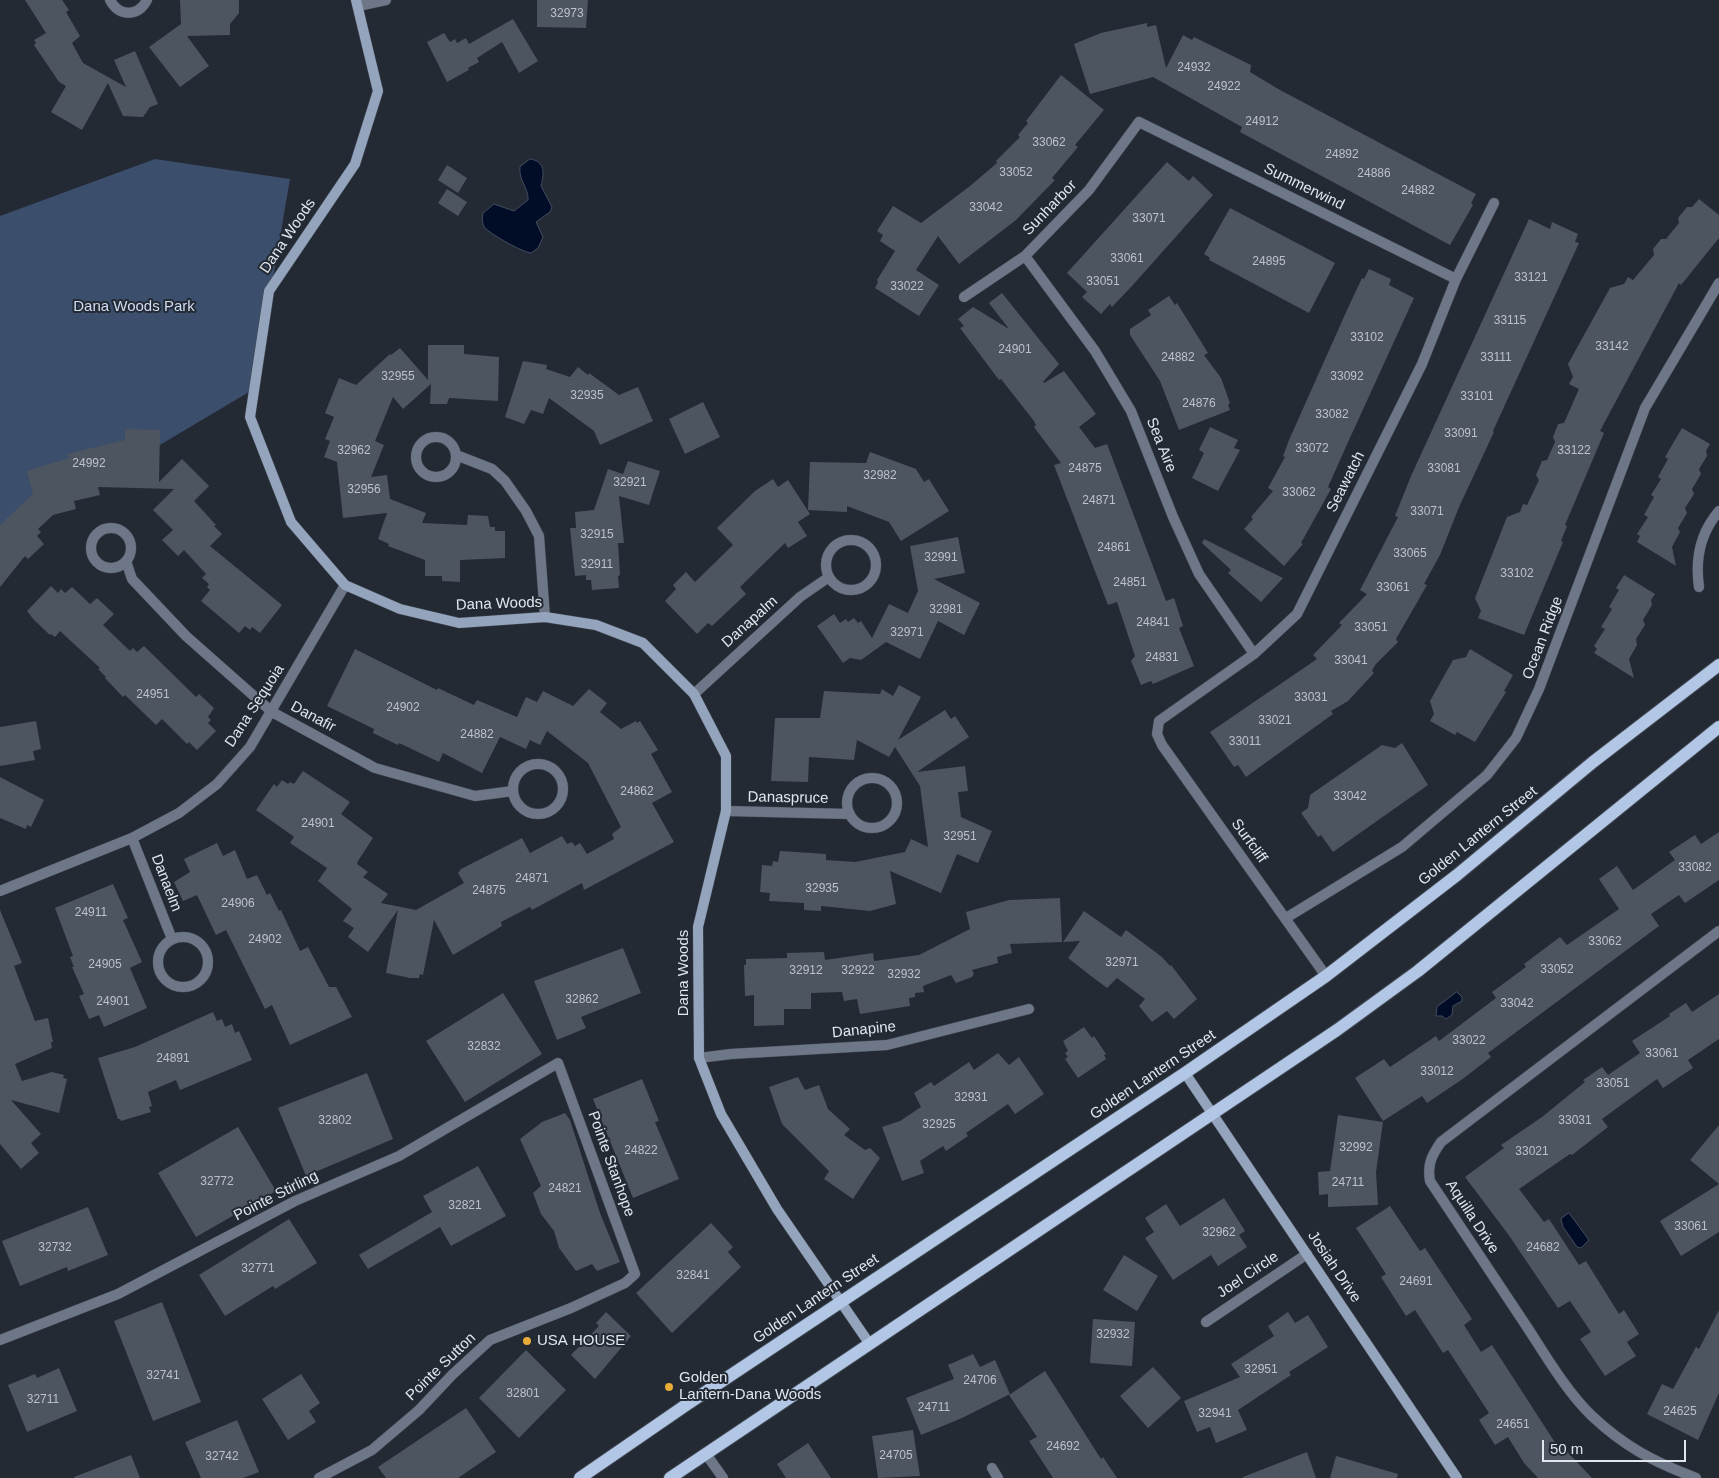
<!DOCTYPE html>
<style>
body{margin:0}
#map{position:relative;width:1719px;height:1478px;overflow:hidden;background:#232a34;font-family:Arial,sans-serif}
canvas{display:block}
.scale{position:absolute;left:1542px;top:1440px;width:144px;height:22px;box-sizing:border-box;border:2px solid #e1e6ed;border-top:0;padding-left:6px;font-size:15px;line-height:18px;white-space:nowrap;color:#e1e6ed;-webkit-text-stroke:4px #232a34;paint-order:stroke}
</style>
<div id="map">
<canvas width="1719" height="1478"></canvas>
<div class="scale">50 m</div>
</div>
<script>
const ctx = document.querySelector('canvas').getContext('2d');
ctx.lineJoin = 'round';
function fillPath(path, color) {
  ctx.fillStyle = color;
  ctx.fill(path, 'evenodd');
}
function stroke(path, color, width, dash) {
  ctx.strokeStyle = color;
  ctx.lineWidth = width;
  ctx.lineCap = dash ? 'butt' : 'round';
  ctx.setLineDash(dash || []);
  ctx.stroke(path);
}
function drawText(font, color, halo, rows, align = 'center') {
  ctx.font = font + ' Arial,sans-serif';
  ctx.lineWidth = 4;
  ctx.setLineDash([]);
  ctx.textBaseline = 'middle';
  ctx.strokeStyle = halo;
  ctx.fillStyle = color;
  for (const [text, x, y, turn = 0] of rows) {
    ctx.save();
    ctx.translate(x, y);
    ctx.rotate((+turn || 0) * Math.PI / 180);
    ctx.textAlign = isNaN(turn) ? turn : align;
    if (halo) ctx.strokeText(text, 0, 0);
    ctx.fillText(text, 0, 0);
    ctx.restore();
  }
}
const green = new Path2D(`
 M155 159 290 179 254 389 0 540V216Z`);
const water = new Path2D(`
 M530 159C546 161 544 174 541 186L552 207 550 212 536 222 543 237 538 248 531 253C522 252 492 235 485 228 482 224 482 218 483 213L494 204 514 211 528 200C529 188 518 180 520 167Z
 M1457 992 1462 997V1001L1453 1006 1452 1015 1446 1019 1442 1016H1436L1437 1007Z
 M1569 1213 1589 1240 1581 1248 1577 1247 1563 1227 1561 1219Z`);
const building = new Path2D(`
 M25 0H62L69 10 66 12 80 36 72 43 83 63 126 87 114 60 135 51 158 104 150 107 143 117 123 116 108 83 82 130 51 112 66 86 59 82 34 45 36 43 34 40 46 33Z
 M180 0H239V13L230 24V35L187 36 209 66 180 87 149 47 181 24Z
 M537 0H588L586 28 537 27Z
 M513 19 538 61 519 73 502 42 477 58 479 62 468 68 469 70 447 82 427 42 444 33 450 42 455 39 457 43 466 38 469 44Z
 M1147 23V27L1156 25 1166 68 1183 35 1192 40 1194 37 1251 65 1250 72 1280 90 1476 194 1471 203 1473 205 1450 245 1240 132 1242 127 1153 77 1090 94 1074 44 1101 33Z
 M1061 75 1104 110 1075 145 1078 147 1052 178 1055 180 1016 220 959 264 938 236 916 270 939 285 919 316 875 288 878 282 877 280 895 251 880 241 883 235 877 231 893 206 921 223 970 186 997 163 996 161 1020 137 1018 135 1028 123 1026 121Z
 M1167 162 1189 181 1193 176 1213 195 1132 286 1112 307 1110 304 1101 314 1082 297 1087 292 1067 273Z
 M447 165 467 178 458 193 438 180Z
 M447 189 467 202 458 216 438 203Z
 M1699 199 1719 215V238L1681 285 1679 283 1600 431 1604 433 1565 525 1567 526 1561 541 1563 542 1524 635 1478 618 1481 611 1475 598 1507 517 1520 512 1523 504 1527 505 1539 480 1536 475 1542 461 1547 460 1555 442 1553 437 1558 424 1564 423 1579 389 1569 384 1573 377 1568 364 1610 288 1624 284 1628 277 1633 280 1654 255 1653 249 1661 239H1666L1679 223 1678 218 1687 207H1692Z
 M1230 208 1335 263 1309 313 1209 260 1210 258 1204 254Z
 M1529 219 1550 229 1552 222 1578 234 1575 242 1579 243 1493 431 1494 432 1459 507 1440 555 1424 584 1427 585 1396 639 1398 642 1375 665 1372 671 1374 673 1348 701 1331 711 1333 714 1246 777 1238 765 1234 767 1210 732 1317 659 1313 655 1342 625 1339 623 1367 594 1360 590 1398 517 1395 516 1411 476Z
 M1369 269 1391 279 1389 285 1414 298 1349 440 1328 487 1331 489 1301 543 1303 544 1284 566 1244 529 1253 519 1251 517 1273 491 1268 488 1285 457 1283 456 1289 440 1347 310 1362 278 1364 279Z
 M1002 293 1059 364 1043 382 1044 383 1064 371 1096 414 1079 427 1095 448 1107 444 1166 601 1174 598 1183 626 1179 628 1194 666 1153 684 1151 681 1141 685 1131 661 1135 656 1117 602 1108 605 1054 465 1061 463 1034 427 1036 425 1034 421 1001 379 999 380 960 328 964 326 958 319 973 307 1009 329 989 303Z
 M1169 296 1175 305 1177 303 1208 353 1204 355 1221 378 1230 403 1228 405 1230 410 1179 430 1160 381 1130 335V329L1151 315 1148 310Z
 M428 345H464V354L499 357 498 401 449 398 447 404H430L431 384 403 409 393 397 375 441 384 445 371 477 387 475 390 499 426 513 422 523 467 525 468 515 488 516 490 527H495V531H505V558L460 560V582L442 581V576H425V560L388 546 389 544 378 539 387 513 343 518 337 462 324 457 330 441 325 439 334 417 325 413 339 378 356 385 390 354 391 355 400 348 428 380Z
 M523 361 547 365 546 369 570 377 578 367 588 375 589 373 619 395 638 387 653 421 600 445 594 431 549 398 543 414 531 410 524 424 505 417Z
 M703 402 720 437 685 454 669 419Z
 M1210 427 1238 440 1234 448 1240 450 1218 491 1192 478 1204 453 1199 450Z
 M1682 428 1710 444 1706 451 1707 456 1699 469 1701 474 1692 489 1694 494 1685 508 1687 513 1678 528 1680 532 1672 547 1676 566 1637 542 1640 536 1637 534 1648 517 1644 515 1654 497 1651 495 1661 479 1658 477 1668 459 1665 457Z
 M125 429 160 430 159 482 182 459 209 486 194 501 216 525 214 526 222 534 210 546 282 605 260 633 252 627 250 630 245 626 239 633 201 601 210 590 207 587 209 584 202 578 206 574 184 550 178 556 162 540 173 530 153 510 174 489 98 487 100 495 74 501 76 509 53 515 38 529 41 532 37 536 44 544 28 559 25 556 0 587V525L33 494 27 471 69 458 67 454 125 440Z
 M870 452 916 469 924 482 929 479 949 511 901 541 889 522 847 506V512L808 510 810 462 866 463Z
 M628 461 660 471 649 505 619 496 624 543H618L620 575 618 576 619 588 592 590 591 580H586V575L575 576 570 528H576L575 512 594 510 608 469 623 474Z
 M773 479 778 487 788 480 810 514 798 522 807 536 788 548 785 543 740 587 746 594 712 626 708 623 697 634 665 601 676 589 673 585 686 572 695 582 733 545 717 528 755 491Z
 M958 537 965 573 934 579 980 603 964 635 938 621 920 659 886 642 861 660 850 658 843 663 817 626 834 614 840 623 846 619 848 622 854 618 858 623 861 621 872 638 889 604 908 613 918 591 910 546Z
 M1204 539 1283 578 1261 602 1228 573 1231 570 1202 543Z
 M1624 575 1655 594 1651 600 1652 605 1643 620 1645 625 1636 639 1637 645 1629 659 1634 678 1594 653 1597 649 1594 646 1605 629 1601 627 1612 609 1609 607 1619 590 1616 588Z
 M51 586 58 593 61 589 65 593 72 587 90 604 97 598 114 614 103 625 130 651 133 648 137 652 144 646 196 697 199 694 214 708 208 717 211 720 208 723 216 731 197 750 189 742 187 744 162 719 156 725 125 695 123 697 105 678 106 677 98 669 100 668 60 631 55 637 51 634 50 635 34 620 27 611Z
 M355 649 437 690 438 688 474 705 477 700 517 717 526 697 537 702 543 691 573 706 589 689 607 703 600 712 621 729 636 721 637 723 640 721 658 750 651 754 672 792 652 803 674 842 584 890 582 883 532 910 530 907 501 922 502 926 453 955 434 920 423 975 420 974 419 978H410L386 973 398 910 368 952 348 937 354 928 343 921 352 909 318 881 327 868 290 843 294 837 293 836 256 810 274 784 277 787 282 780 288 784 290 782 294 784 303 771 350 802 341 814 373 838 358 861 357 864 368 872 363 877 388 894 381 903 416 910 464 883 458 873 461 869 522 838 530 853 562 836 567 844 572 842 575 846 580 843 587 854 614 839 612 834 621 827 588 763 547 731 540 745 530 740 526 749 500 737 482 773 443 753 439 762 399 743 398 745 373 733 374 729 327 706Z
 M1470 649 1513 675 1504 691 1506 692 1475 742 1457 732 1455 735 1430 721 1434 714 1430 701 1453 660 1466 657Z
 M899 685 921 697 898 740 945 710 951 719 955 716 969 737 917 772 965 766 968 791 958 792 961 817 992 831 978 863 957 854 941 893 890 871 896 904 870 911 821 906V911L804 910V903L769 901 770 893 760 892 762 865 772 866 773 861 778 862 780 851 826 854V860L855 862 905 852 911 839 928 847 920 786 895 747 889 757 857 740 854 760 809 757 808 782 771 781 775 718H820L824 691 880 694 882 689 893 696Z
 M36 721 41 749 33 751 35 760 0 766V727Z
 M1402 743 1428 785 1333 852 1321 835 1318 837 1301 813 1308 808 1310 795 1382 745 1395 748Z
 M0 777 44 800 31 827 27 825 26 829 0 818Z
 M1719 832V880L1685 903 1679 895 1651 914 1659 926 1488 1053 1491 1057 1464 1078 1427 1103 1422 1096 1383 1121 1355 1078 1384 1059 1390 1067 1436 1036 1439 1041 1496 998 1492 992 1526 967 1524 964 1560 937 1567 945 1619 909 1599 879 1617 866 1633 890 1675 860 1669 852 1695 835 1701 844Z
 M217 843 223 856 235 850 247 879 257 875 267 895 270 893 279 911 281 910 300 951 308 947 329 987H336L352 1017 290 1045 272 1005 265 1009 226 930 216 935 197 895 183 901 174 882 190 872 184 859Z
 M113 884 128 918 123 920 142 962 130 968 147 1008 104 1027 99 1015 89 1019 79 996 84 994 72 967H74L70 957 73 956 55 908Z
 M1060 898 1062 942 1010 944 1012 953 997 957 998 963 972 970 974 974 972 977 956 983 951 975 923 986 924 992 915 993V997L909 998 910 1006 860 1014 857 999 844 1001 842 992 811 993V1009H784V1025L754 1026V995L745 996 744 965H746V959L787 958V953L824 952 825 960 873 953 874 961 919 955 970 929 966 912 1009 900Z
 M0 910 22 963 14 966 35 1021 48 1018 53 1042H51L52 1048 15 1064 22 1081 52 1072 64 1075 63 1078 67 1079 59 1113 11 1100 41 1134 31 1143 39 1153 21 1169 0 1144Z
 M1084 911 1121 937 1126 930 1162 957 1170 966 1171 965 1197 999 1174 1019 1167 1011 1152 1022 1139 1006 1145 999 1117 978 1107 988 1091 976 1068 958 1080 941 1063 942Z
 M623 948 641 993 581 1017 586 1028 557 1040 534 981Z
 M503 993 542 1054 465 1102 426 1041Z
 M1719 994V1039L1688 1060 1693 1068 1663 1088 1657 1079 1602 1119 1608 1127 1572 1155 1570 1154 1519 1189 1544 1222 1549 1219 1579 1265 1586 1261 1619 1314 1624 1310 1639 1334 1627 1342 1636 1356 1605 1376 1580 1339 1591 1332 1570 1301 1558 1308 1508 1234 1465 1177 1504 1148 1501 1145 1542 1117 1585 1082 1583 1080 1602 1067 1608 1075 1640 1053 1632 1041 1670 1016 1669 1014 1686 1003 1692 1012Z
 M213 1012 217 1021 222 1019 225 1027 232 1024 235 1033 239 1031 252 1060 180 1090 176 1080 148 1092 152 1106 149 1107 151 1112 121 1121 120 1119H118L98 1058 135 1047Z
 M1084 1027 1092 1038 1094 1036 1106 1054 1104 1055 1106 1059 1078 1078 1065 1059 1068 1057 1065 1053 1068 1051 1063 1041Z
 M998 1053 1009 1065 1019 1057 1044 1094 1015 1114 1008 1104 966 1133 968 1136 946 1151 943 1146 920 1161 924 1173 902 1181 882 1127 900 1121 921 1107 914 1093 931 1082 934 1086 969 1062 974 1070Z
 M367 1073 393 1139 306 1176 278 1108Z
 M798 1077 805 1090 819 1085 828 1109 850 1129 844 1135 865 1150 870 1148 880 1158 853 1199 824 1179 829 1171 782 1124 769 1087Z
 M642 1079 659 1121 655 1122 679 1179 633 1198 593 1099Z
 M565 1113 570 1120 600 1213 620 1262 597 1271 592 1264 576 1271 559 1248 554 1231 541 1214 533 1193 541 1186 520 1139 542 1122Z
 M1338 1115 1383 1122 1376 1172 1378 1205 1328 1207V1194L1319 1195 1318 1172 1330 1171Z
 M1719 1125V1184L1690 1160Z
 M238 1127 276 1191 196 1237 158 1173Z
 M478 1166 506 1216 451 1246 440 1227 368 1269 359 1255 432 1212 423 1196Z
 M1719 1184V1232L1681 1256 1660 1221Z
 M1224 1198 1245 1231 1239 1235 1247 1247 1218 1266 1211 1255 1173 1280 1145 1238 1154 1232 1145 1218 1166 1204 1180 1226Z
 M1390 1206 1420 1251 1425 1248 1472 1319 1464 1325 1481 1352 1492 1345 1556 1444 1558 1442 1592 1478H1538L1524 1463 1508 1437 1495 1445 1479 1420 1489 1413 1448 1350 1443 1353 1415 1310 1406 1316 1381 1277 1386 1274 1356 1228Z
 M88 1207 108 1255 68 1271 67 1267 20 1286 2 1241Z
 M289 1219 317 1263 275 1289 273 1286 225 1316 199 1275Z
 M711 1223 733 1247 728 1252 741 1267 672 1333 636 1293Z
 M1124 1255 1158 1276 1137 1311 1103 1290Z
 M162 1302 201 1402 153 1421 114 1321Z
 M1719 1310V1393L1698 1440 1647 1414 1662 1384 1673 1389 1696 1347 1699 1349Z
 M606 1312 631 1336 595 1379 571 1355 599 1326 596 1323Z
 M1288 1312 1295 1323 1308 1315 1328 1347 1289 1372 1291 1375 1238 1410 1247 1430 1216 1443 1210 1427 1197 1432 1184 1401 1240 1377 1231 1364 1274 1336 1268 1326Z
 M1093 1319 1135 1322 1132 1366 1090 1363Z
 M526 1350 566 1390 519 1438 479 1398Z
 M973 1354 980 1367 995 1360 1010 1394 962 1418 921 1435 906 1398 954 1379 948 1365Z
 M1153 1367 1181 1398 1148 1428 1120 1396Z
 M59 1368 77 1411 27 1432 8 1385 35 1374 37 1378Z
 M1045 1371 1101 1459 1103 1457 1117 1478H1053L1029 1441 1037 1437 1009 1395Z
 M301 1374 320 1403 309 1411 316 1422 288 1440 262 1399Z
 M466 1408 496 1452 458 1478H386L378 1467Z
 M237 1420 259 1472 243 1478H201L185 1442Z
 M913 1430 920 1476 878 1478 872 1436Z
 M808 1443 831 1478H786L777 1464Z
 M1307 1452 1316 1478H1243V1477Z
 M131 1455 140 1478H75L74 1477Z
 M1336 1456 1398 1474 1397 1478H1330Z`);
const street = new Path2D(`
 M110 0C119 17 138 17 147 0
 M358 6 386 0
 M1025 256 1095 351 1131 411 1173 517 1199 574 1254 654
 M964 297 1025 256 1089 190 1139 122 1456 279
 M416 457a20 20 0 1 1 40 0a20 20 0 1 1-40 0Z
 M456 455 492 469 505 481 526 511 539 536 545 617
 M91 548a20 20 0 1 1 40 0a20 20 0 1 1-40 0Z
 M826 565a25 25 0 1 1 50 0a25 25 0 1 1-50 0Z
 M126 561 132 579 186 636 272 712 375 768 475 796 513 791
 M1699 587C1695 559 1700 533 1719 511
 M694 694 800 597 829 577
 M513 789a25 25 0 1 1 50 0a25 25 0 1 1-50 0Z
 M847 803a25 25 0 1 1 50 0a25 25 0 1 1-50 0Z
 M726 811 850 814
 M132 838 172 939
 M0 891 132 838 179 813 217 784 250 747 345 585
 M1286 918 1402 847 1487 775 1516 738 1539 689 1645 408 1719 283
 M158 962a25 25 0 1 1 50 0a25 25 0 1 1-50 0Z
 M1326 976 1162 745 1157 734 1159 721 1254 654 1297 614 1422 364 1456 279 1494 203
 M699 1058 731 1054 887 1045 1029 1009
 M1206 1322 1307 1254
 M0 1340 118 1294 295 1201 399 1156 558 1063 635 1274 625 1283 571 1308 490 1340 452 1375 419 1410 372 1450 319 1478
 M706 1454 723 1478
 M992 1468 998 1478
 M1696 1478C1654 1462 1625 1447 1592 1416 1568 1393 1547 1358 1529 1330 1496 1281 1463 1231 1430 1181 1427 1164 1432 1155 1441 1142L1719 931`);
const secondary = new Path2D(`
 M356 0 378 91 355 164 269 291 250 417 291 522 345 585 400 609 459 623 545 617 596 625 643 643 694 694 726 756V811L698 927 699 1058 721 1114 777 1209 869 1343
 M1185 1073 1457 1478`);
const primary = new Path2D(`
 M580 1478 686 1405 1185 1073 1326 976 1457 875 1593 762 1719 665
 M670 1478 1337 1030 1418 971 1719 727`);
const markers = [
 [527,1341,5,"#e7ac37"],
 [669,1387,5,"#e7ac37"]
];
const numberNames = [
 ["32973",567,14],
 ["24932",1194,68],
 ["24922",1224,87],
 ["24912",1262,122],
 ["33062",1049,143],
 ["24892",1342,155],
 ["33052",1016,173],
 ["24886",1374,174],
 ["24882",1418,191],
 ["33042",986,208],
 ["33071",1149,219],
 ["33061",1127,259],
 ["24895",1269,262],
 ["33121",1531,278],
 ["33051",1103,282],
 ["33022",907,287],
 ["33115",1510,321],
 ["33102",1367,338],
 ["33142",1612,347],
 ["24901",1015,350],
 ["24882",1178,358],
 ["33111",1496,358],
 ["32955",398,377],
 ["33092",1347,377],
 ["32935",587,396],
 ["33101",1477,397],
 ["24876",1199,404],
 ["33082",1332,415],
 ["33091",1461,434],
 ["33072",1312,449],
 ["32962",354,451],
 ["33122",1574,451],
 ["24992",89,464],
 ["24875",1085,469],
 ["33081",1444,469],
 ["32982",880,476],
 ["32921",630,483],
 ["32956",364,490],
 ["33062",1299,493],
 ["24871",1099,501],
 ["33071",1427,512],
 ["32915",597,535],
 ["24861",1114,548],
 ["33065",1410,554],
 ["32991",941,558],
 ["32911",597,565],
 ["33102",1517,574],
 ["24851",1130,583],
 ["33061",1393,588],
 ["32981",946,610],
 ["24841",1153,623],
 ["33051",1371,628],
 ["32971",907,633],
 ["24831",1162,658],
 ["33041",1351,661],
 ["24951",153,695],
 ["33031",1311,698],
 ["24902",403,708],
 ["33021",1275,721],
 ["24882",477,735],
 ["33011",1245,742],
 ["24862",637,792],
 ["33042",1350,797],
 ["24901",318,824],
 ["32951",960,837],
 ["33082",1695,868],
 ["24871",532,879],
 ["32935",822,889],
 ["24875",489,891],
 ["24906",238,904],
 ["24911",91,913],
 ["24902",265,940],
 ["33062",1605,942],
 ["32971",1122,963],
 ["24905",105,965],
 ["33052",1557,970],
 ["32912",806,971],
 ["32922",858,971],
 ["32932",904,975],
 ["32862",582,1000],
 ["24901",113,1002],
 ["33042",1517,1004],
 ["33022",1469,1041],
 ["32832",484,1047],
 ["33061",1662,1054],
 ["24891",173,1059],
 ["33012",1437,1072],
 ["33051",1613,1084],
 ["32931",971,1098],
 ["32802",335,1121],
 ["33031",1575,1121],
 ["32925",939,1125],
 ["32992",1356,1148],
 ["24822",641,1151],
 ["33021",1532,1152],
 ["32772",217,1182],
 ["24711",1348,1183],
 ["24821",565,1189],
 ["32821",465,1206],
 ["33061",1691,1227],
 ["32962",1219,1233],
 ["32732",55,1248],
 ["24682",1543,1248],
 ["32771",258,1269],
 ["32841",693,1276],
 ["24691",1416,1282],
 ["32932",1113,1335],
 ["32951",1261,1370],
 ["32741",163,1376],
 ["24706",980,1381],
 ["32801",523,1394],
 ["32711",43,1400],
 ["24711",934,1408],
 ["24625",1680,1412],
 ["32941",1215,1414],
 ["24651",1513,1425],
 ["24692",1063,1447],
 ["24705",896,1456],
 ["32742",222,1457]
];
const streetNames = [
 ["Summerwind",1304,187,26],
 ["Sunharbor",1050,208,-46],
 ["Dana Woods",288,236,-56],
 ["Sea Aire",1161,445,68],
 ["Seawatch",1346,482,-63],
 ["Dana Woods",499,604,-2],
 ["Danapalm",750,622,-42],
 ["Ocean Ridge",1543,638,-69],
 ["Dana Sequoia",255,706,-57],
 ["Danafir",313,717,28],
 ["Danaspruce",788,798,1],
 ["Golden Lantern Street",1478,836,-39],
 ["Surfcliff",1249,841,54],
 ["Danaelm",166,883,69],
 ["Dana Woods",684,973,-90],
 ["Danapine",864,1030,-6],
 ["Golden Lantern Street",1153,1075,-34],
 ["Pointe Stanhope",611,1164,70],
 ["Pointe Stirling",276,1196,-27],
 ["Aquilla Drive",1472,1217,57],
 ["Josiah Drive",1334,1267,56],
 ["Joel Circle",1248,1275,-34],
 ["Golden Lantern Street",816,1299,-34],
 ["Pointe Sutton",441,1367,-44]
];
const parkNames = [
 ["Dana Woods Park",134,307]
];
const poiNames = [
 ["USA HOUSE",537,1341],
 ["Golden",679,1378],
 ["Lantern-Dana Woods",679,1395]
];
fillPath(green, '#3b4e6c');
fillPath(water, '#010c26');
stroke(water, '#444d62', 1);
fillPath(building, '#4d5560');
stroke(street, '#414852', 11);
stroke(secondary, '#414852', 11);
stroke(primary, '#414852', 14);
stroke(street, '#6e7787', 10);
stroke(secondary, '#94a4bc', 10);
stroke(primary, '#b2c6e6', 12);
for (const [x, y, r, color] of markers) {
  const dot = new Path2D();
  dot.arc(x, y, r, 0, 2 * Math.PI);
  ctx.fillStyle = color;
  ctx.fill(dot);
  stroke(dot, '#232a34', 2);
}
drawText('12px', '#bcc2ca', null, numberNames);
drawText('15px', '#e1e6ed', '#232a34', streetNames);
drawText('15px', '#cfdef5', '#232a34', parkNames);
drawText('15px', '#e1e6ed', '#232a34', poiNames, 'left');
</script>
